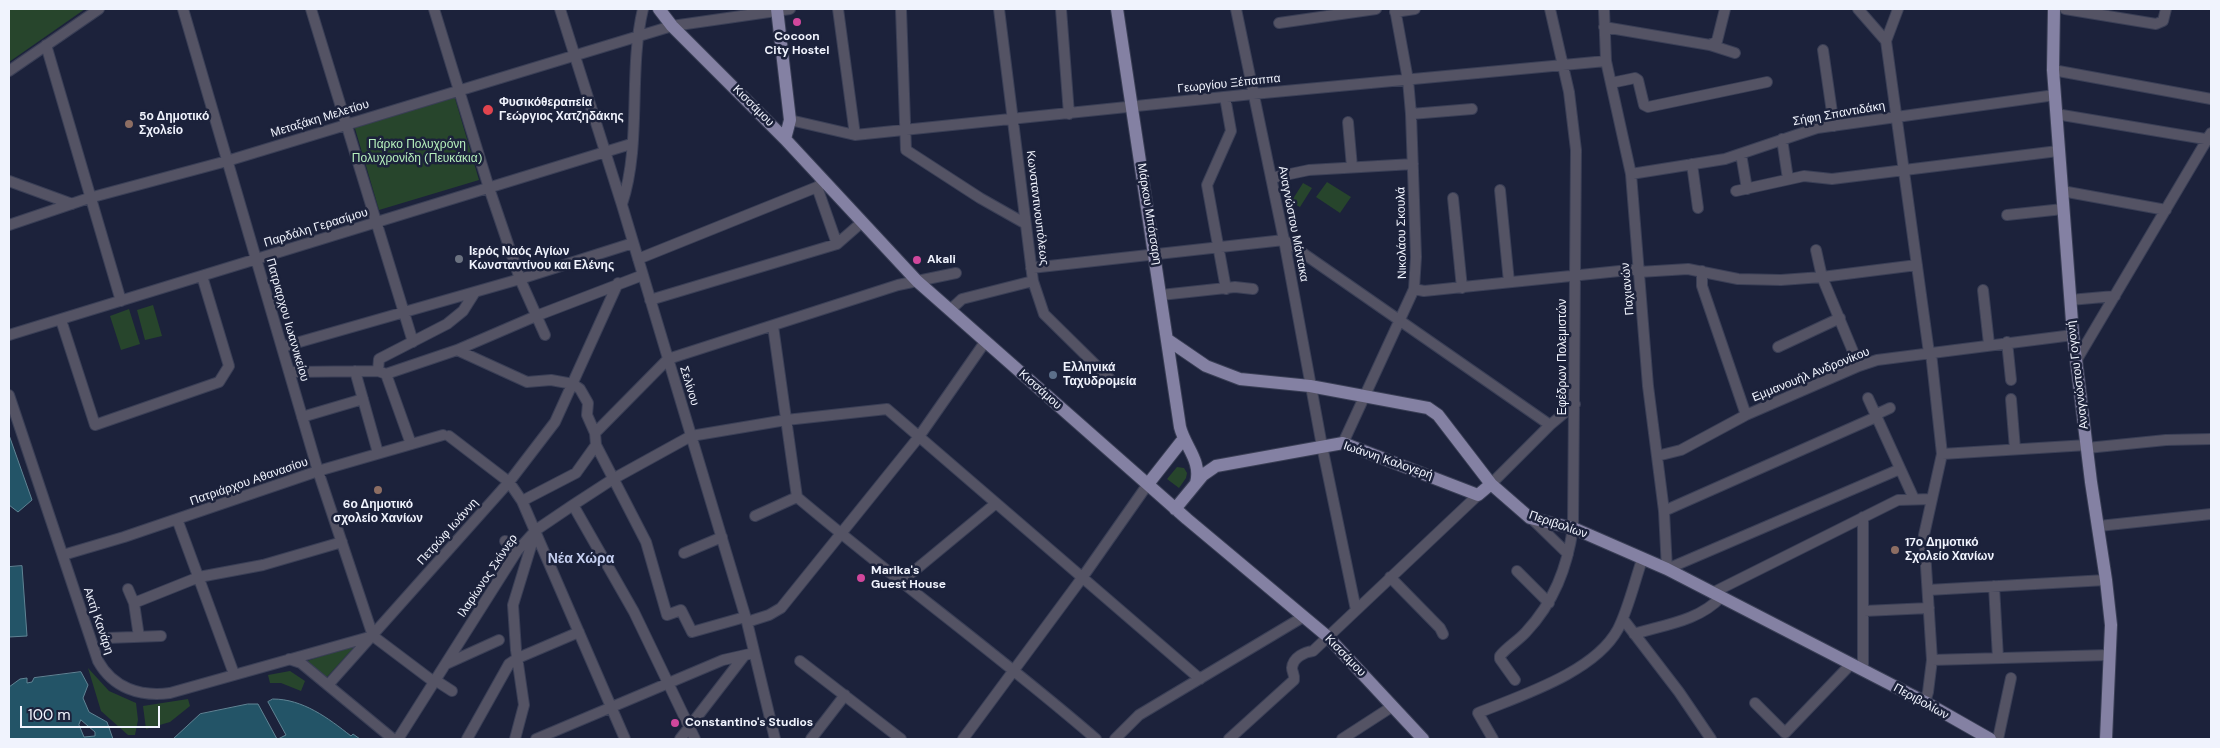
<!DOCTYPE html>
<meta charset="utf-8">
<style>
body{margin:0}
#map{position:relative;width:2220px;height:748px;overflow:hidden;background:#1c223b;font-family:"DM Sans",sans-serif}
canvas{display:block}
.frame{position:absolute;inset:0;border:10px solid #f0f3fd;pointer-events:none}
.scale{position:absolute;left:20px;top:706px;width:140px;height:22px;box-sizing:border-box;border:2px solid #f0f3fd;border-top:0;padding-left:6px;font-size:15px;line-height:18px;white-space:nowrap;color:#f0f3fd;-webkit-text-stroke:4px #1c223b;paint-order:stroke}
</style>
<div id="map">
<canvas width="2220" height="748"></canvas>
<div class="frame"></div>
<div class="scale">100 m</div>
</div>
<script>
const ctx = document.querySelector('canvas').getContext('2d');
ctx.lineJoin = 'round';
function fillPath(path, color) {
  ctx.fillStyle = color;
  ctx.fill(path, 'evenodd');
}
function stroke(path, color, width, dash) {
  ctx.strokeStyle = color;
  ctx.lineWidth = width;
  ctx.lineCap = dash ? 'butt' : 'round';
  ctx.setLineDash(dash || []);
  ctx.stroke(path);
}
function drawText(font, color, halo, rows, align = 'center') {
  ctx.font = font + ' "DM Sans",sans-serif';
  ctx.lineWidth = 5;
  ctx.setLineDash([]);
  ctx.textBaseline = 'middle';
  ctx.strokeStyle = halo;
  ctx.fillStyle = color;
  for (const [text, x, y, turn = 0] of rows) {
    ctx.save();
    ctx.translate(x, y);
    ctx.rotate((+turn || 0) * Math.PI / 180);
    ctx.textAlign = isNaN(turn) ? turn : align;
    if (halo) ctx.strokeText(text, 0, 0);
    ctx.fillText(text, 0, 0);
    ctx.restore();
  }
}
const green = new Path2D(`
 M9 9H85L9 62Z
 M454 95 479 180 379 210 354 125Z
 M1327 182 1351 197 1340 213 1316 197Z
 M1303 183 1312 188 1300 207 1291 202Z
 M153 305 162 336 145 340 137 310Z
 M129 309 140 344 121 350 110 316Z
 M1177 467 1184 468 1187 473 1186 478 1179 488 1167 479Z
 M356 645 326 678 307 661Z
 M88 668 109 691 136 703 138 720 135 735H128L101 711Z
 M290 671 305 681 301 691 281 683H270L268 675Z
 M188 699 190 706 170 722 146 729 143 706Z`);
const water = new Path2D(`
 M9 435 32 500 18 512 9 505Z
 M22 566 27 636 9 637V567Z
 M81 672 88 685 83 698 89 712 107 722 113 739H9V687L20 679 27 678V683L32 682 34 678ZM81 720 95 732V736L84 737 79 725Z
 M273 699C303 699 328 718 351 736L353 734 360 739H278L286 735 268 702Z
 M248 704H258L277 739H173L200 714Z`);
const minor = new Path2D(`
 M183 9 318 471 373 636
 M311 9 413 342
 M434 9 489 188 520 279 545 335
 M560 9 622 205 747 622 775 739
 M838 9 855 135
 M901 9 906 150 980 198 1026 224
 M999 9 1033 281 1044 314 1112 381
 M1061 9 1069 114
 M1236 9 1284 240 1322 446 1356 610
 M1604 9 1606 61 1631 174 1648 386 1664 511 1667 569 1900 469
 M1858 9 1886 41
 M1898 9 1886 41 1929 353
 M2065 9 2156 24 2163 21 2166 9
 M1395 12 1415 9
 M1279 23 1376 9
 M1604 27 1710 45 1735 53
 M46 45 121 301
 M1710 45 1717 41 1725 9
 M1823 50 1834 126
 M2053 70 2211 99
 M9 71 99 9
 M1611 83 1635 78 1638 80 1644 105 1648 107 1767 82
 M1225 97 1231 131 1207 185 1226 289
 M1411 114 1472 109
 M2056 114 2211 140
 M790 120 855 135 1253 94 1606 61
 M1348 122 1352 167
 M1782 139 1788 179
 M1741 154 1747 189
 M1692 164 1698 208
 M1631 174 1725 159 1817 128 2055 95
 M1271 178 1309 170 1413 164
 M9 181 72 204
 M817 187 837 244
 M1500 190 1509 282
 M1736 191 1804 176 1832 179 2058 151
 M2062 191 2166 210
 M1453 198 1462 288
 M622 204C642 144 628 71 643 9
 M2007 215 2063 209
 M9 225 89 198 227 161 672 26 790 9
 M1284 240 1550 425
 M1816 250 1822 277 1859 366
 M638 259 817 187 824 181
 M1031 268 1284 240
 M1702 271V286L1746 415
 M1639 272 1688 269 1738 279 1781 280 1822 277 1917 265
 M1414 289 1424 291 1639 269
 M1983 290 1989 344
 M1161 295 1235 287 1253 289
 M650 300 837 244 861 223
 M2070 300 2115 296
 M950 310 962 299 1033 281
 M61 320 95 425 219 382 229 366 202 276
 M773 326 797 497C895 580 999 655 1096 739
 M9 335 631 144
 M2007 342 2011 380
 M282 347 520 279 633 243
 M1778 347 1840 318
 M457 350 527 382 551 380 573 384 580 389 588 403 587 415 595 433 596 445 646 542 667 615 681 610 692 632 745 617
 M2076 361 2211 133
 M355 371 378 453
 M378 371 379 359 447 324 463 311 475 292
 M289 372 378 371 386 374 457 350 536 316 643 275
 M386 374 411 444
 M9 395 98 661C113 688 140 697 170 693L373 636
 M1868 398 1914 499
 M2011 399 2015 449
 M302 417 363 399
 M595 433 668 359 898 285 956 273
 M449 436 509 482 522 501 625 739
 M1343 443 1414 289 1416 257 1411 114 1408 80 1395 9
 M2087 448 2166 440 2211 439
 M1942 454 2087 445
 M1657 456 1681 450 1746 415 1859 366 1877 360 2073 335
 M1491 484 1550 425 1575 404
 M522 501 576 473 596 445
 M573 505 634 612 695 739
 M1664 511 1876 417 1877 414 1890 408
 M755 516 797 497
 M1531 518 1568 554
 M177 519 234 674
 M2099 526 2211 514
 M505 541 517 551
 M684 553 722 537
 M63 555 124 537 318 471 443 435
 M1517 571 1549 603
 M1390 577 1440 628 1443 634
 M902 581 995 504
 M1994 586 1998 658
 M128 589 134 603
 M1928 590 2106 580
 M1712 593 1898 500 1932 499
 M1864 611 1929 608
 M1623 619 1679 692 1711 739
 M747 622 769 615 781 608 918 438 985 342
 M1634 634C1663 625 1699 621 1721 597
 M373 636 434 682
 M139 637 134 603 199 577 263 565 342 542
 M107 638 161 636
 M289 659 301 663 393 739
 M1932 660 2109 655
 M800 661 901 739
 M446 664 499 640
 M1863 670V517
 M435 680 452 691
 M1515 680 1500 659V656C1507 647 1518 641 1526 632 1554 602 1567 568 1573 528L1576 150 1569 92 1550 9
 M328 685 509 482 555 422 618 283
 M1925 702 1928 692 1932 660 1924 535 1942 454 1931 353
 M1755 703 1785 733 1851 664
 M398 739 517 551 536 530 573 505 613 479 691 436 786 420 887 409 1200 679
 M467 739 509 664 518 658 579 632
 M515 739 524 705 516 650 513 605 535 533
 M536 739 723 660 754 653
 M680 739 744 656
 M811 739 845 695
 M963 739 1082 578 1148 484
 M1115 739 1139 715 1303 617
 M1229 739 1294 680C1295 675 1292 672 1292 668 1293 657 1305 652 1313 651L1478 495
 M1342 739 1393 706
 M1493 739 1478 713C1522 695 1595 672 1618 629 1628 610 1635 580 1642 560
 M1998 739 2011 678`);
const major = new Path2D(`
 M659 9 672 26 785 139 917 281 1187 519 1328 637 1423 739
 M777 9 790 120 785 139
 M1117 9 1180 427C1185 447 1202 461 1196 483
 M2054 9 2053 70 2073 335 2091 482 2106 580 2111 625 2106 739
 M1168 340 1206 366 1240 379 1310 386 1428 408 1438 415 1491 484 1530 518 1573 528 1667 569 1925 702 1990 739
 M1148 484 1181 442
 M1175 509 1203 475 1216 466 1343 443 1478 495 1491 484`);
const markers = [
 [797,22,5,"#d1479c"],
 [488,110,6,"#e0444e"],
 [129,124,5,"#8d6e63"],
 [459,259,5,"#6b7280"],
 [917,260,5,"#d1479c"],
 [1053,375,5,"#5c6f8a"],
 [378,490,5,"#8d6e63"],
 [1895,550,5,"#8d6e63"],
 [861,578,5,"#d1479c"],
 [675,723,5,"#d1479c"]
];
const poiNames = [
 ["Cocoon",797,37,"center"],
 ["City Hostel",797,51,"center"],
 ["Φυσικόθεραπεία",499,103],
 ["Γεώργιος Χατζηδάκης",499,117],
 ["5ο Δημοτικό",139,117],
 ["Σχολείο",139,131],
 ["Ιερός Ναός Αγίων",469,252],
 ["Κωνσταντίνου και Ελένης",469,266],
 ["Akali",927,260],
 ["Ελληνικά",1063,368],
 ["Ταχυδρομεία",1063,382],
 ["6ο Δημοτικό",378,505,"center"],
 ["σχολείο Χανίων",378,519,"center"],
 ["17ο Δημοτικό",1905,543],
 ["Σχολείο Χανίων",1905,557],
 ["Marika's",871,571],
 ["Guest House",871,585],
 ["Constantino's Studios",685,723]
];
const streetNames = [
 ["Γεωργίου Ξέπαππα",1229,84,-6],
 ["Κισσάμου",753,106,45],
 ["Σήφη Σπαντιδάκη",1839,114,-10],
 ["Μεταξάκη Μελετίου",320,119,-17],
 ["Κωνσταντινουπόλεως",1037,208,83],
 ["Μάρκου Μπότσαρη",1149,214,81],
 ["Αναγνώστου Μάντακα",1293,224,79],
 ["Παρδάλη Γερασίμου",316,228,-17],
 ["Νικολάου Σκουλά",1402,233,-91],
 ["Παχιανών",1628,289,-95],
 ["Πατριαρχου Ιωαννικείου",287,320,74],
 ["Εφέδρων Πολεμιστών",1563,357,-90],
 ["Εμμανουήλ Ανδρονίκου",1811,375,-22],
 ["Αναγνώστου Γογονή",2078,375,-97],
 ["Σελίνου",689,386,73],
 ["Κισσάμου",1040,390,42],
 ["Ιωάννη Καλογερή",1388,461,19],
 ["Πατριάρχου Αθανασίου",249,482,-19],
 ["Περιβολίων",1558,525,19],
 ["Πετρώφ Ιωάννη",448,532,-48],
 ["Ιλαρίωνος Σκίννερ",488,576,-56],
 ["Ακτή Κανάρη",98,621,71],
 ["Κισσάμου",1345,656,46],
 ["Περιβολίων",1921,702,29]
];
const parkNames = [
 ["Πάρκο Πολυχρόνη",417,145],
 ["Πολυχρονίδη (Πευκάκια)",417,159]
];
const neighbourhoodNames = [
 ["Νέα Χώρα",581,559]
];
fillPath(green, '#27452c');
fillPath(water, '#235467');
stroke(water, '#608494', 1);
stroke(minor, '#3a3f56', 12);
stroke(major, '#3a3f56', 14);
stroke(minor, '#545364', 10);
stroke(major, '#8481a3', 12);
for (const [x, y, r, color] of markers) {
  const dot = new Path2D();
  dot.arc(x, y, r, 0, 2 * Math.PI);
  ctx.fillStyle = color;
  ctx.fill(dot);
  stroke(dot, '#1c223b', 2);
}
drawText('bold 12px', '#f0f3fd', '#1c223b', poiNames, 'left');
drawText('12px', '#f0f3fd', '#1c223b', streetNames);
drawText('12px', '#b5efbc', '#1c223b', parkNames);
drawText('bold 14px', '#c5cff0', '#1c223b', neighbourhoodNames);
</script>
